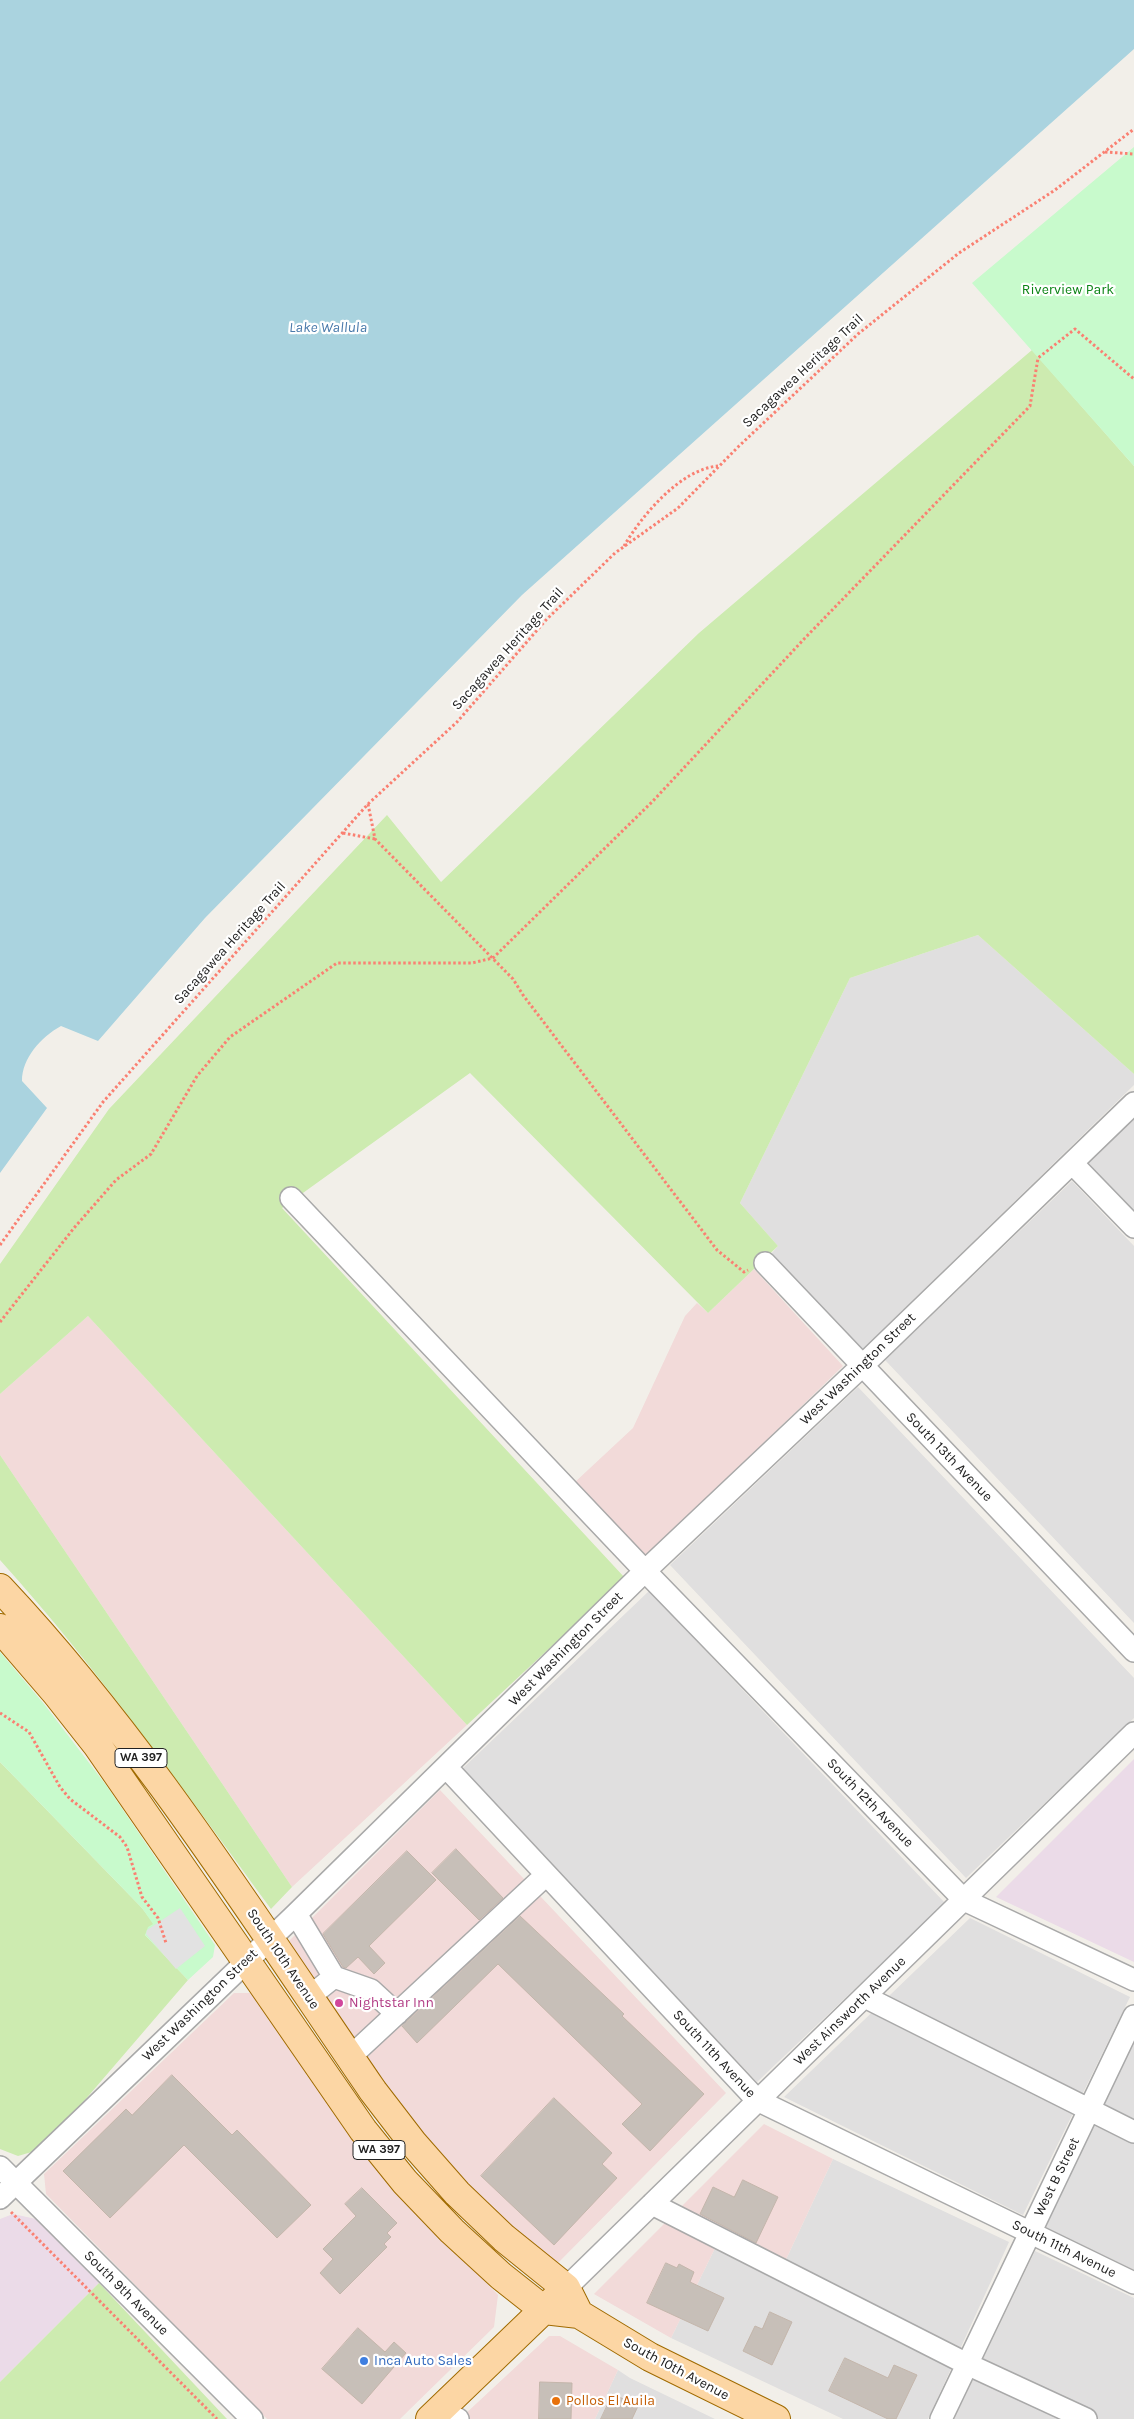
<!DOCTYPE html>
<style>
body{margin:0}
canvas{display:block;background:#f2efe9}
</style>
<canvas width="1134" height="2419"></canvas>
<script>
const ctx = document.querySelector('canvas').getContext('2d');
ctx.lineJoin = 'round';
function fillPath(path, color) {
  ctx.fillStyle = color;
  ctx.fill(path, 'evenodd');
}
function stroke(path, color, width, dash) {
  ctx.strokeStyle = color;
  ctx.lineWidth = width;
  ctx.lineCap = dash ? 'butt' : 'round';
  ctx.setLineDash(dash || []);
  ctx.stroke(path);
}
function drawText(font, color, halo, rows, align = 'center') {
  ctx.font = font + ' Karla,sans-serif';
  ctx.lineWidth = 4.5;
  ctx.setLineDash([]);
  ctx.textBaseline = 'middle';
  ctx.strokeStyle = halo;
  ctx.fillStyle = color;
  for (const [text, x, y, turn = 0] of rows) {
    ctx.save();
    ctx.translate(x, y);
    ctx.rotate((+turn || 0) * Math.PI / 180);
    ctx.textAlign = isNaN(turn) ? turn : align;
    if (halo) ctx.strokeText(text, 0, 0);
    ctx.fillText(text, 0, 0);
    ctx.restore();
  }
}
const residential = new Path2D(`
 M978 935 1134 1074V1085L862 1350 771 1254 778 1246 740 1203 850 978Z
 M1134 1117V1210L1088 1163Z
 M1072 1181 1134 1246V1623L885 1360Z
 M858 1387 1134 1678V1718L966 1878 670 1565Z
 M649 1591 945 1903 757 2082 461 1770Z
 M970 1918 1130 1997 1023 2215 784 2097Z
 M1134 2041V2270L1045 2227Z
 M833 2159 1009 2242 928 2419H843L671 2338 721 2236 782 2268Z
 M1035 2251 1134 2298V2419H954Z
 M618 2370 630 2378 715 2419H595Z`);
const commercial = new Path2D(`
 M754 1269 843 1366 647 1556 574 1483 633 1428 685 1316 697 1303 708 1313Z
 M88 1316 467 1725 292 1887 0 1455V1394Z
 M440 1790 726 2093 557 2264 491 2209 439 2156 397 2107 287 1943Z
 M234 1993H254L437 2231 498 2295 494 2327 400 2419H267L46 2194 44 2174Z
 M764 2124 833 2159 782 2268 721 2236 671 2338 594 2294Z
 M549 2336H560L618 2370 595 2419H470L463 2416Z`);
const industrial = new Path2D(`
 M1134 1759V1962L996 1897Z
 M13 2214 36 2219 99 2283 0 2382V2219Z`);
const grass = new Path2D(`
 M1032 350 1134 466V1074L978 935 850 978 740 1203 778 1246 708 1313 470 1073 282 1208 625 1578 467 1725 88 1316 0 1394V1264L109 1109 387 815 441 882 699 633Z
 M0 1455 292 1887 271 1909C184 1790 99 1670 0 1560Z
 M0 1762 142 1908 154 1924 145 1935 188 1980 72 2115 35 2151 18 2156 0 2149Z
 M99 2283 227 2419H0V2382Z`);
const park = new Path2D(`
 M1134 147V466L972 283Z
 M0 1652 44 1704 106 1785 215 1945 213 1957 188 1980 145 1935 148 1927 153 1924 142 1908 0 1762Z`);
const parking = new Path2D(`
 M180 1908 205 1946 176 1969 146 1934 147 1930Z`);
const water = new Path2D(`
 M0 0H1134V49L522 595 205 918 98 1041 61 1026C41 1037 22 1058 22 1081L47 1108 0 1173Z`);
const building = new Path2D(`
 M456 1849 503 1898 479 1920 432 1873Z
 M407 1851 436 1880 369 1946 385 1963 374 1974 358 1957 346 1968 343 1967 323 1934Z
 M520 1916 624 2014 622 2016 704 2094 650 2151 622 2124 642 2104 498 1964 417 2043 402 2026Z
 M172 2075 232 2135 237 2130 311 2205 277 2238 184 2145 110 2218 63 2171 126 2109 132 2115Z
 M554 2098 612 2153 602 2164 617 2178 554 2245 481 2176Z
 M743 2180 778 2197 756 2243 700 2214 713 2187 734 2197Z
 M362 2188 397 2223 387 2233 391 2237 384 2244 387 2247 340 2294 320 2273 333 2259 323 2249 356 2216 345 2204Z
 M666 2263 677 2268 679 2264 694 2272 690 2282 724 2298 708 2331 647 2303Z
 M770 2312 792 2322 772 2365 743 2351 755 2326 762 2329Z
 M358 2328 385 2352 394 2342 406 2353 362 2404 322 2369Z
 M845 2358 888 2378 894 2365 917 2375 896 2419H888L829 2391Z
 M540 2382 572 2383 571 2419H539Z
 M613 2394 638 2406 632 2419H601Z`);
const path = new Path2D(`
 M1105 152 1134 154
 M624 546C642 515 681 469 718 466
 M368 804 375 839 513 979 523 995 717 1250 744 1272 748 1270
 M343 833 375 839
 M0 1245 103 1102 368 804 457 722 546 620 615 553 678 508 738 447 858 334 959 253 1055 190 1134 129
 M0 1322 74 1228 116 1180 151 1154 197 1076 230 1037 337 963H472L493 958 652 802 805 638 1030 406 1038 358 1075 329 1134 379
 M0 1713 29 1732 60 1787 70 1799 120 1837 127 1847 142 1897 158 1918 166 1943
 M11 2212 217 2419`);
const minor = new Path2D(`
 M1072 1163 1134 1227
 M291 1198 645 1571 964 1900 1134 1980
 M765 1263 1134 1651
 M446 1767 757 2100 1134 2283
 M296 1914 334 1977
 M309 1997 334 1977 371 1990 397 2014
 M865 1997 1134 2132
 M350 2057 546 1875
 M0 2167 252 2419
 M0 2198 296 1914 645 1571 862 1366 1134 1103
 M652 2204 967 2364 1086 2419
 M566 2288 1134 1733
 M439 2410 458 2419
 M941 2419 1134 2016`);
const major = new Path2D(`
 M0 1588C143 1740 255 1919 373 2091L413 2143 457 2193 504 2238 566 2288 579 2314
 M0 1628 56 1693 97 1745 363 2130 405 2182 452 2231 501 2276 544 2310 579 2314 650 2357 776 2419
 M430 2419 557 2297`);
const markers = [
 [339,2003,5,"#d1479c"],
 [364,2361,5,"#3f7fe0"],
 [556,2401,5,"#e8710a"]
];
const shields = [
 [141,1758,52],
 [379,2150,52]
];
const shieldNames = [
 ["WA 397",141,1758],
 ["WA 397",379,2150]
];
const parkNames = [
 ["Riverview Park",1068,290]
];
const streetNames = [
 ["Sacagawea Heritage Trail",803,371,-43],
 ["Sacagawea Heritage Trail",508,649,-48],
 ["Sacagawea Heritage Trail",230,943,-48],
 ["West Washington Street",858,1369,-44],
 ["South 13th Avenue",949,1457,46],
 ["West Washington Street",566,1649,-45],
 ["South 12th Avenue",870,1803,46],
 ["South 10th Avenue",283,1959,56],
 ["West Washington Street",200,2005,-44],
 ["West Ainsworth Avenue",850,2011,-44],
 ["South 11th Avenue",714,2054,47],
 ["West B Street",1057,2177,-64],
 ["South 11th Avenue",1064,2249,26],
 ["South 9th Avenue",126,2293,45],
 ["South 10th Avenue",676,2369,28]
];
const hotelNames = [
 ["Nightstar Inn",349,2003]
];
const shopNames = [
 ["Inca Auto Sales",374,2361]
];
const foodNames = [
 ["Pollos El Auila",566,2401]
];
const waterNames = [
 ["Lake Wallula",328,328]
];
fillPath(residential, '#e0dfdf');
fillPath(commercial, '#f2dad9');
fillPath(industrial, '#ebdbe8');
fillPath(grass, '#cdebb0');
fillPath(park, '#c8facc');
fillPath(parking, '#e2e2e2');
fillPath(water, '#aad3df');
fillPath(building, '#c7bfb8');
stroke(building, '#c4b6ab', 1);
stroke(minor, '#a9a9a9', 24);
stroke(major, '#a06b00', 30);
stroke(path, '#fa8072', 3, [2.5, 2.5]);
stroke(minor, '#fff', 21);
stroke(major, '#fcd6a4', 28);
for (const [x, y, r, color] of markers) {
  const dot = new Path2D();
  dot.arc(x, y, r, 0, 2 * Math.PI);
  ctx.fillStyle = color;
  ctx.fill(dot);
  stroke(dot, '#fff', 2);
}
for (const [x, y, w] of shields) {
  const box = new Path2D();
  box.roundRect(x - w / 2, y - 9.5, w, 19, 4);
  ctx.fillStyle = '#fff';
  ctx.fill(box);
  stroke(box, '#222', 1);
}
drawText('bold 12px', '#222', null, shieldNames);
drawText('14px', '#0c8416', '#fff', parkNames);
drawText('14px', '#222', '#fff', streetNames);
drawText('14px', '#b23c85', '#fff', hotelNames, 'left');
drawText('14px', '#366cbe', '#fff', shopNames, 'left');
drawText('14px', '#c56008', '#fff', foodNames, 'left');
drawText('italic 15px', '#4a7aab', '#fff', waterNames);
</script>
